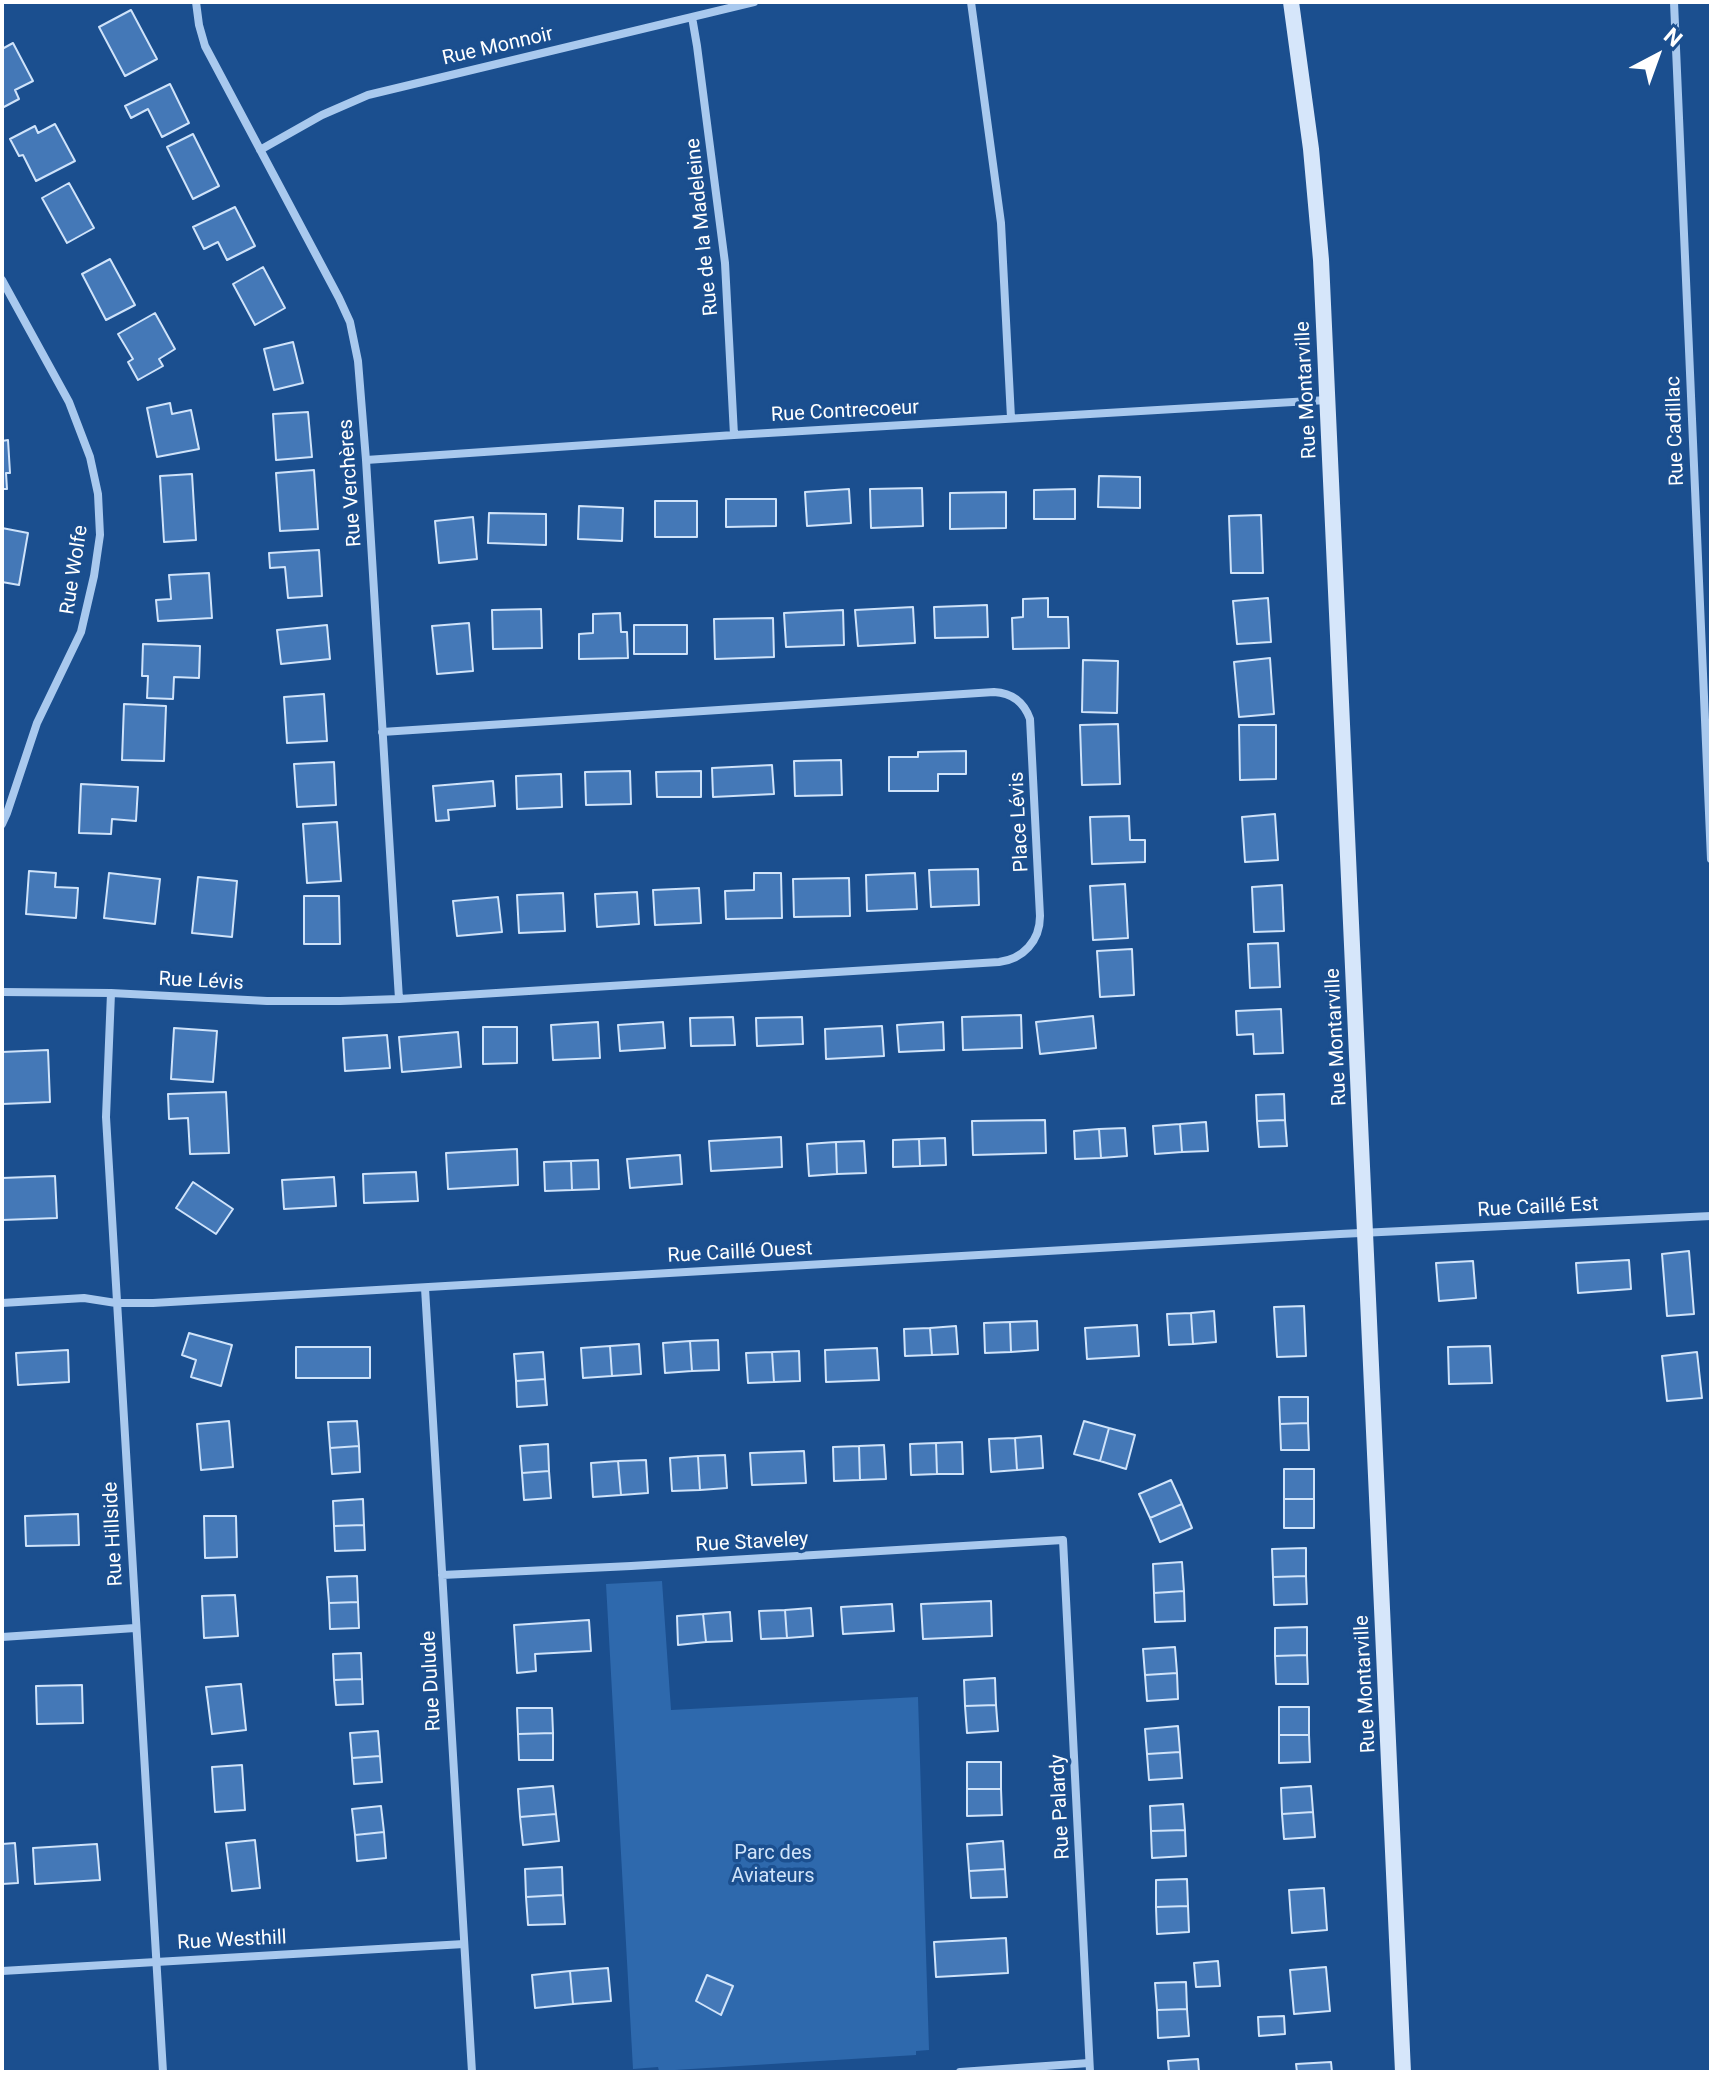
<!DOCTYPE html>
<meta charset="utf-8">
<style>
body{margin:0}
#map{position:relative;width:1713px;height:2074px;overflow:hidden;background:#1b4f8f;font-family:Roboto,sans-serif}
canvas{display:block}
.frame{position:absolute;inset:0;border:4px solid #fff;pointer-events:none}
.north{position:absolute;left:1617px;top:16px;width:80px;height:80px;-webkit-text-stroke:6px #1b4f8f;paint-order:stroke;rotate:41deg;font-size:22px;font-weight:700;line-height:32px;text-align:center;color:#fff}
.north::after{content:'';display:block;margin:auto;width:28px;height:36px;background:#fff;clip-path:polygon(50% 0,100% 100%,50% 72%,0 100%)}
</style>
<div id="map">
<canvas width="1713" height="2074"></canvas>
<div class="frame"></div>
<div class="north">N</div>
</div>
<script>
const ctx = document.querySelector('canvas').getContext('2d');
ctx.lineJoin = 'round';
function fillPath(path, color) {
  ctx.fillStyle = color;
  ctx.fill(path, 'evenodd');
}
function stroke(path, color, width, dash) {
  ctx.strokeStyle = color;
  ctx.lineWidth = width;
  ctx.lineCap = dash ? 'butt' : 'round';
  ctx.setLineDash(dash || []);
  ctx.stroke(path);
}
function drawText(font, color, halo, rows, align = 'center') {
  ctx.font = font + ' Roboto,sans-serif';
  ctx.lineWidth = 7;
  ctx.setLineDash([]);
  ctx.textBaseline = 'middle';
  ctx.strokeStyle = halo;
  ctx.fillStyle = color;
  for (const [text, x, y, turn = 0] of rows) {
    ctx.save();
    ctx.translate(x, y);
    ctx.rotate((+turn || 0) * Math.PI / 180);
    ctx.textAlign = isNaN(turn) ? turn : align;
    if (halo) ctx.strokeText(text, 0, 0);
    ctx.fillText(text, 0, 0);
    ctx.restore();
  }
}
const green = new Path2D(`
 M662 1581 671 1710 918 1697 929 2050 916 2051V2055L659 2071 658 2067 633 2069 606 1584Z`);
const building = new Path2D(`
 M131 10 157 59 125 76 99 27Z
 M13 43 33 81 15 90 19 99 2 108V49Z
 M170 84 189 123 162 137 148 109 131 118 125 106Z
 M55 124 75 161 36 181 23 155 19 156 10 139 35 126 38 133Z
 M193 134 219 186 193 199 167 147Z
 M69 183 94 228 67 243 42 198Z
 M235 207 255 246 227 260 218 242 204 249 193 227Z
 M110 259 135 305 106 320 82 274Z
 M263 267 285 308 255 325 233 284Z
 M155 313 175 349 159 359 163 366 138 380 128 362 133 359 118 334Z
 M293 342 303 383 274 390 264 349Z
 M170 403 172 414 191 410 199 449 157 457 147 408Z
 M308 412 312 457 276 460 273 414Z
 M8 440 10 473H6L7 489H2V441Z
 M314 470 318 529 280 531 276 473Z
 M192 474 196 540 164 542 160 476Z
 M1099 476 1140 477V508L1098 507Z
 M922 488 923 526 871 528 870 489Z
 M849 489 851 523 807 526 805 492Z
 M1075 489V519H1034V490Z
 M1006 492V528L950 529V493Z
 M726 499H776V526L726 527Z
 M655 501H697V537H655Z
 M579 506 623 508 622 541 578 539Z
 M489 513 546 514V545L488 543Z
 M1261 515 1263 573H1231L1229 516Z
 M473 517 477 559 439 563 435 521Z
 M2 528 28 533 19 585 2 582Z
 M319 550 322 596 288 598 285 567 270 568 269 553Z
 M209 573 212 618 158 621 156 600 171 599 169 575Z
 M1048 598V617H1068L1069 648 1013 649 1012 618 1023 617V599Z
 M1268 598 1271 642 1237 644 1233 601Z
 M987 605 988 637 935 638 934 607Z
 M913 607 915 643 858 646 855 610Z
 M541 609 542 648 493 649 492 610Z
 M843 610 844 645 786 647 784 613Z
 M620 613 621 632H627L628 658 579 659V634L593 633V614Z
 M773 618 774 657 715 659 714 619Z
 M469 623 473 671 437 674 432 626Z
 M327 625 330 659 281 664 277 630Z
 M634 625H687V654H634Z
 M143 644 200 646 199 678 174 677 173 699 147 698 148 676H142Z
 M1270 658 1274 714 1239 717 1234 662Z
 M1083 660 1118 661 1117 713 1082 712Z
 M324 694 327 741 287 743 284 697Z
 M124 704 166 706 164 761 122 760Z
 M1118 724 1120 784 1082 785 1080 725Z
 M1239 725H1276V779L1240 780Z
 M966 751V774H938V791H889V757H918V752Z
 M841 760 842 795 795 796 794 761Z
 M334 762 336 805 297 807 294 764Z
 M772 765 774 794 713 797 712 768Z
 M630 771 631 804 586 805 585 772Z
 M701 771V797H657L656 772Z
 M561 774 562 807 517 809 516 776Z
 M493 781 495 806 448 810 449 820 436 821 433 786Z
 M81 784 138 787 136 821 112 819 111 834 79 833Z
 M1275 814 1278 860 1245 862 1242 817Z
 M1129 816 1130 840H1145V862L1092 864 1090 817Z
 M337 822 341 881 307 883 303 824Z
 M978 869 979 905 931 907 929 870Z
 M29 871 56 873 55 887 78 888 76 918 26 914Z
 M109 873 160 879 155 924 104 918Z
 M754 873H781L782 918 726 919 725 891 754 890Z
 M915 873 917 909 867 911 866 875Z
 M198 877 237 881 232 937 192 933Z
 M849 878 850 916 794 917 793 879Z
 M1125 884 1128 938 1093 940 1090 886Z
 M1282 885 1284 931 1254 932 1252 887Z
 M699 888 701 923 655 925 653 890Z
 M637 892 639 924 597 927 595 894Z
 M563 893 565 931 519 933 517 895Z
 M304 896H339L340 944H304Z
 M498 897 502 932 457 936 453 901Z
 M1278 943 1280 987 1250 988 1248 944Z
 M1132 949 1134 995 1100 997 1097 951Z
 M1281 1009 1283 1053 1254 1054 1253 1034 1237 1035 1236 1011Z
 M1021 1015 1022 1048 963 1050 962 1017Z
 M1093 1016 1096 1048 1040 1054 1036 1022Z
 M733 1017 735 1045 691 1046 690 1018Z
 M802 1017 803 1044 757 1046 756 1018Z
 M598 1022 600 1058 553 1060 551 1025Z
 M663 1022 665 1048 620 1051 618 1025Z
 M943 1022 944 1050 899 1052 897 1025Z
 M882 1026 884 1056 826 1059 825 1029Z
 M483 1027H517V1063L483 1064Z
 M174 1028 217 1031 213 1082 171 1079Z
 M458 1032 461 1067 402 1072 399 1037Z
 M387 1035 390 1068 345 1071 343 1038Z
 M48 1050 50 1102 2 1104V1052Z
 M226 1092 229 1153 190 1154 188 1118 169 1119 168 1094Z
 M1284 1094 1285 1120 1257 1121 1256 1095Z
 M1045 1120 1046 1153 973 1155 972 1121Z
 M1285 1120 1287 1146 1259 1147 1257 1121Z
 M1206 1122 1208 1151 1182 1152 1180 1124Z
 M1180 1124 1182 1152 1155 1154 1153 1126Z
 M1125 1128 1127 1156 1101 1158 1099 1129Z
 M1099 1129 1101 1158 1075 1159 1074 1131Z
 M781 1137 782 1167 711 1171 709 1141Z
 M945 1138 946 1165 920 1166 919 1139Z
 M919 1139 920 1166 893 1167V1140Z
 M864 1141 866 1173 837 1174 836 1142Z
 M836 1142 837 1174 809 1176 807 1144Z
 M517 1149 518 1185 448 1189 446 1153Z
 M680 1155 682 1184 630 1188 627 1159Z
 M598 1160 599 1189 572 1190 571 1161Z
 M571 1161 572 1190 545 1191 544 1162Z
 M416 1172 418 1201 364 1203 363 1174Z
 M55 1176 57 1218 2 1220V1178Z
 M334 1177 336 1206 284 1209 282 1180Z
 M193 1182 233 1209 216 1234 176 1208Z
 M1689 1251 1694 1314 1667 1316 1662 1254Z
 M1629 1260 1631 1289 1578 1293 1576 1263Z
 M1473 1261 1476 1298 1439 1301 1436 1263Z
 M1304 1306 1306 1356 1277 1357 1274 1307Z
 M1214 1311 1216 1342 1193 1344 1191 1313Z
 M1191 1313 1193 1344 1169 1345 1167 1314Z
 M1037 1321 1038 1350 1011 1352 1010 1322Z
 M1010 1322 1011 1352 985 1353 984 1323Z
 M1137 1325 1139 1356 1087 1359 1085 1328Z
 M956 1326 958 1354 932 1355 930 1328Z
 M930 1328 932 1355 905 1356 904 1329Z
 M189 1333 232 1345 221 1386 191 1377 196 1360 182 1355Z
 M718 1340 719 1370 692 1371 690 1341Z
 M690 1341 692 1371 665 1373 663 1343Z
 M639 1344 641 1374 612 1376 610 1346Z
 M610 1346 612 1376 583 1378 581 1348Z
 M1490 1346 1492 1383 1449 1384 1448 1347Z
 M296 1347H370V1378H296Z
 M877 1348 879 1380 826 1382 825 1350Z
 M68 1350 69 1382 18 1385 16 1353Z
 M799 1351 800 1381 774 1382 772 1352Z
 M543 1352 545 1379 516 1381 514 1354Z
 M772 1352 774 1382 748 1383 746 1353Z
 M1697 1352 1702 1398 1667 1401 1662 1356Z
 M545 1379 547 1405 517 1407 516 1381Z
 M1279 1397H1308V1423L1280 1424Z
 M229 1421 233 1467 201 1470 197 1424Z
 M357 1421 359 1446 330 1448 328 1422Z
 M1084 1421 1109 1428 1100 1461 1074 1454Z
 M1308 1423 1309 1450H1281L1280 1424Z
 M1109 1428 1135 1435 1126 1469 1100 1461Z
 M1041 1436 1043 1468 1017 1470 1015 1438Z
 M1015 1438 1017 1470 991 1472 989 1439Z
 M962 1442 963 1474H937L936 1443Z
 M936 1443 937 1474 911 1475 910 1444Z
 M548 1444 549 1471 522 1473 520 1446Z
 M884 1445 886 1479 860 1480 859 1446Z
 M359 1446 360 1472 332 1474 330 1448Z
 M859 1446 860 1480 834 1481 833 1447Z
 M804 1451 806 1483 752 1485 750 1453Z
 M725 1455 727 1488 700 1490 698 1456Z
 M698 1456 700 1490 672 1491 670 1458Z
 M646 1460 648 1493 621 1495 618 1461Z
 M618 1461 621 1495 593 1497 591 1463Z
 M1284 1469H1314V1499H1284Z
 M549 1471 551 1498 524 1500 522 1473Z
 M1171 1480 1182 1504 1150 1518 1139 1494Z
 M363 1499 364 1525 334 1526 333 1501Z
 M1284 1499H1314V1528H1284Z
 M1182 1504 1192 1528 1160 1542 1150 1518Z
 M78 1514 79 1545 26 1546 25 1516Z
 M204 1516H236L237 1557 205 1558Z
 M364 1525 365 1550 335 1551 334 1526Z
 M1306 1548V1576L1273 1577 1272 1549Z
 M1182 1562 1184 1591 1154 1593 1153 1564Z
 M357 1576 358 1602 329 1603 327 1577Z
 M1306 1576 1307 1604 1274 1605 1273 1577Z
 M1184 1591 1185 1621 1155 1622 1154 1593Z
 M235 1595 238 1636 204 1638 202 1596Z
 M991 1601 992 1636 923 1639 921 1604Z
 M358 1602 359 1628 330 1629 329 1603Z
 M892 1604 894 1631 843 1634 841 1607Z
 M811 1608 813 1636 787 1638 785 1610Z
 M785 1610 787 1638 761 1639 759 1611Z
 M730 1612 732 1641 706 1642 703 1614Z
 M703 1614 706 1642 678 1645 677 1616Z
 M589 1620 591 1651 535 1654 536 1671 517 1673 514 1625Z
 M1307 1627V1655L1275 1656V1628Z
 M1175 1647 1177 1673 1145 1675 1143 1649Z
 M361 1653 362 1679 334 1680 333 1654Z
 M1307 1655 1308 1684H1276L1275 1656Z
 M1177 1673 1178 1699 1147 1701 1145 1675Z
 M995 1678 996 1705 965 1706 964 1680Z
 M362 1679 363 1704 336 1705 334 1680Z
 M241 1684 246 1730 212 1734 206 1687Z
 M82 1685 83 1723 37 1724 36 1686Z
 M996 1705 998 1731 967 1733 965 1706Z
 M1279 1707H1309V1735H1279Z
 M517 1708H552L553 1733 518 1734Z
 M1178 1726 1180 1752 1147 1754 1145 1729Z
 M378 1731 380 1756 352 1758 350 1733Z
 M553 1733V1760H519L518 1734Z
 M1279 1735H1309L1310 1762 1279 1763Z
 M1180 1752 1182 1778 1149 1780 1147 1754Z
 M380 1756 382 1782 354 1784 352 1758Z
 M967 1762H1001V1789H967Z
 M242 1765 245 1810 215 1812 212 1767Z
 M553 1786 556 1814 520 1817 518 1789Z
 M1311 1786 1313 1812 1282 1814 1281 1788Z
 M967 1789H1001L1002 1815 967 1816Z
 M1183 1804 1185 1830 1151 1831 1150 1806Z
 M381 1806 384 1832 355 1835 352 1809Z
 M1313 1812 1315 1837 1284 1839 1282 1814Z
 M556 1814 559 1841 523 1845 520 1817Z
 M1185 1830 1186 1856 1152 1858 1151 1831Z
 M384 1832 386 1858 357 1861 355 1835Z
 M255 1840 260 1888 232 1891 226 1843Z
 M1003 1841 1005 1869 969 1871 967 1844Z
 M15 1843 18 1883 2 1884V1844Z
 M97 1844 100 1880 35 1884 33 1848Z
 M562 1867 563 1895 526 1897 525 1869Z
 M1005 1869 1007 1897 971 1898 969 1871Z
 M1187 1879 1188 1906 1156 1907V1880Z
 M1324 1888 1327 1930 1292 1933 1289 1890Z
 M563 1895 565 1924 528 1925 526 1897Z
 M1188 1906 1189 1932 1157 1934 1156 1907Z
 M1006 1938 1008 1973 936 1977 934 1942Z
 M1218 1961 1220 1986 1196 1987 1194 1963Z
 M1326 1967 1330 2011 1294 2014 1290 1970Z
 M608 1968 611 2001 573 2004 570 1971Z
 M570 1971 573 2004 535 2008 532 1975Z
 M707 1975 733 1986 721 2015 696 2001Z
 M1186 1982 1187 2009 1157 2010 1155 1983Z
 M1187 2009 1189 2036 1158 2038 1157 2010Z
 M1284 2016 1285 2034 1259 2036 1258 2017Z
 M1198 2059 1199 2072H1169L1168 2061Z
 M1331 2062 1332 2072H1297L1296 2064Z`);
const street = new Path2D(`
 M196 2 199 25 205 46 339 298 350 322 358 361 366 460 399 999
 M971 2 1001 223 1011 418
 M1674 2 1711 859
 M692 17 697 46 725 263 734 435
 M260 150 322 115 368 95 754 2
 M2 280 69 402 90 457 98 494 100 535 94 576 81 632 37 723 7 813 2 824
 M366 460 734 435 1327 400
 M2 992 111 993 267 1001H340L399 999 999 962C1023 959 1040 941 1040 916L1030 719C1024 702 1012 693 994 692L382 732
 M111 993 106 1117 163 2072
 M425 1288 472 2072
 M2 1303 84 1298 116 1303H153L1340 1234 1711 1216
 M442 1575 631 1566 1063 1540 1090 2072
 M2 1637 135 1628
 M2 1971 464 1944
 M960 2072 1089 2063`);
const secondary = new Path2D(`
 M1291 2 1311 149 1321 260 1403 2072`);
const streetNames = [
 ["Rue Monnoir",498,47,-13],
 ["Rue de la Madeleine",703,227,-96],
 ["Rue Montarville",1307,390,-93],
 ["Rue Contrecoeur",845,412,-3],
 ["Rue Cadillac",1676,431,-92],
 ["Rue Verchères",351,483,-94],
 ["Rue Wolfe",75,570,-81],
 ["Place Lévis",1020,822,-93],
 ["Rue Lévis",201,982,3],
 ["Rue Montarville",1337,1037,-93],
 ["Rue Caillé Est",1538,1208,-3],
 ["Rue Caillé Ouest",740,1253,-3],
 ["Rue Hillside",114,1534,-93],
 ["Rue Staveley",752,1543,-3],
 ["Rue Dulude",432,1681,-93],
 ["Rue Montarville",1366,1684,-93],
 ["Rue Palardy",1061,1807,-93],
 ["Rue Westhill",232,1941,-3]
];
const parkNames = [
 ["Parc des",773,1854],
 ["Aviateurs",773,1877]
];
fillPath(green, '#2e69ad');
fillPath(building, '#4478b7');
stroke(building, '#cfe3fa', 2);
stroke(street, '#a9c9ee', 8);
stroke(secondary, '#d6e6fa', 16);
drawText('20px', '#fff', '#1b4f8f', streetNames);
drawText('20px', '#cfe3fa', '#1b4f8f', parkNames);
</script>
